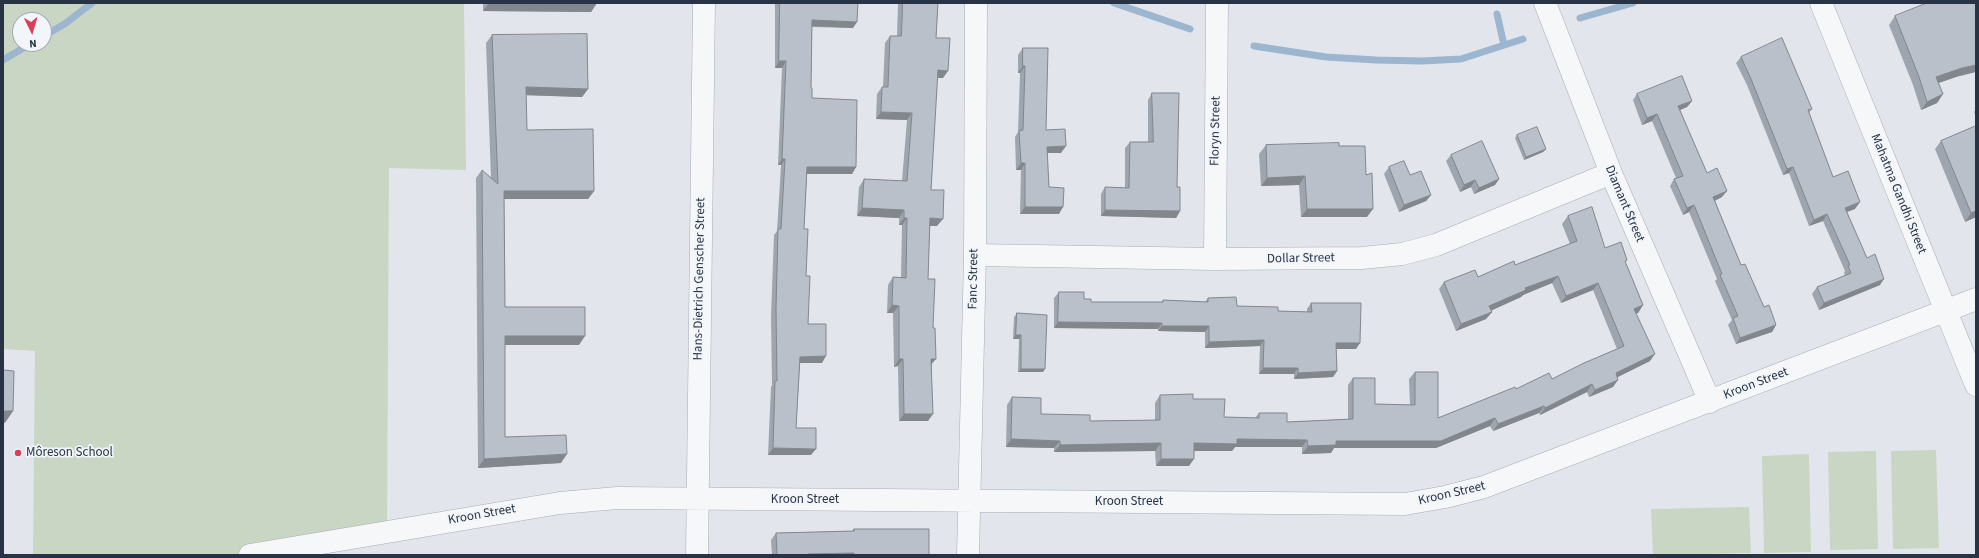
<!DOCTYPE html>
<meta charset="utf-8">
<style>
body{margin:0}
#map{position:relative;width:1979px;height:558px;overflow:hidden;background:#e2e6ec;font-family:"Source Sans 3",sans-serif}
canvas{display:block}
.frame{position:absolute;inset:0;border:4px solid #283445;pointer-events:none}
.north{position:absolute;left:12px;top:12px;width:40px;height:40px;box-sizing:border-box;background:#f2f5f9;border:1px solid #a1a8b1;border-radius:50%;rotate:175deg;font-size:11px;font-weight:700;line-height:16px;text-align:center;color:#283445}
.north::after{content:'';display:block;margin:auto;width:14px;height:18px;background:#da3e5b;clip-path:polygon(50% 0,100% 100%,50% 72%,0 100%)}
</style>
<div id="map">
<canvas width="1979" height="558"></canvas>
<div class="frame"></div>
<div class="north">N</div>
</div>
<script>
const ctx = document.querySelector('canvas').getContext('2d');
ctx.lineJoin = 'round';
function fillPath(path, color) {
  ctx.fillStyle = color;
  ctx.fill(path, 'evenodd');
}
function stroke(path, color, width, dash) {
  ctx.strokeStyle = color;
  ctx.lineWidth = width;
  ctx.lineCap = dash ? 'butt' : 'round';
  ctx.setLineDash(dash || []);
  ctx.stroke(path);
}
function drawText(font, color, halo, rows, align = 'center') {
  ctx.font = font + ' "Source Sans 3",sans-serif';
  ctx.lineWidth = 3.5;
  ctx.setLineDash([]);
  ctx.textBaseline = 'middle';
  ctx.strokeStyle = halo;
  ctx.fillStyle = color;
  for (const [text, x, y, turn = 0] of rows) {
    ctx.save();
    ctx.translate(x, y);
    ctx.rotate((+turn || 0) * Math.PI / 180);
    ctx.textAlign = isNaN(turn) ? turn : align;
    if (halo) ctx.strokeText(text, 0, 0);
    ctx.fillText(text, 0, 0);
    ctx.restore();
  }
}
const green = new Path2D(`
 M3 3H464L466 170 389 168 387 531 250 555H33L35 351 3 349ZM20 20H44V44H20Z
 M1936 450 1939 548 1893 549 1891 451Z
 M1876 451 1878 549 1830 550 1828 452Z
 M1809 454 1811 552 1764 553 1762 456Z
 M1749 507 1751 553 1653 555 1651 509Z`);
const stream = new Path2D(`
 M1114 3 1190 29
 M1497 14 1504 45
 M1580 18 1633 3
 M44 36 66 23 92 3
 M1254 46 1326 57 1376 60 1422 61 1461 59 1523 39
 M3 60 30 44`);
const minor = new Path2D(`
 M1545 3 1611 173 1710 402
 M1821 3 1976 385
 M975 255 1215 259 1362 258 1402 254 1436 245 1611 173
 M1215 259 1217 3
 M250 555 560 503 617 498 1405 504 1445 497 1484 487 1976 299
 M697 555 704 3
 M968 555 975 255 976 3`);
const wall = new Path2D(`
 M483 3H597L591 12 483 11Z
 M775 3H858L853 28 812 27 811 88 812 98 856 167 852 174H807L804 229 808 324 822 363H800L796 428 811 455H768L771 387 772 385 771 316 774 235 777 231 781 165H778L782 68H775Z
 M898 3H938L936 38 943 78H937L931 190 937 226H930L928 279 933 328 932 365 928 421H899L898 366 894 367 893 313H887L888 285 893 277 901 278 902 225H899V218L857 216 859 187 864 179 902 181 907 120 876 119 877 94 882 87H883L885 43 890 36H897Z
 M1895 16 1956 77 1938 83 1943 94 1937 103 1921 110 1913 85 1889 25Z
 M492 35 588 89 582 97 526 95 527 130 594 191 588 199H504L505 307 579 345H505V437L561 463 478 468 476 178 482 170 491 178 486 43Z
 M1023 48 1046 130 1061 153H1047L1049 187 1059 214H1020L1021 170H1016L1015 137 1018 132 1020 73H1018V55Z
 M1741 57 1812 109 1809 113 1833 177 1855 209 1847 212 1867 258 1880 285 1819 310 1812 294 1817 287 1845 276 1844 272 1845 271 1823 221 1809 226 1789 173 1783 175 1747 85 1736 63Z
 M1152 93 1177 187 1180 211 1176 218 1101 216V194L1105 187 1125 188V148L1130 142H1148V100Z
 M1637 94 1692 101 1687 107 1680 110 1707 173 1722 197 1715 201 1741 265 1764 307 1776 325 1772 332 1736 344 1728 325 1732 320 1715 281 1717 279 1689 212 1683 215 1670 186 1674 179 1676 178 1652 121 1642 125 1633 100Z
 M1976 109V117L1974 112Z
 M1976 126V217L1965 222 1935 149 1941 141Z
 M1517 135 1546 149 1543 152 1524 160 1515 138Z
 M1266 145 1339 146 1367 217H1301L1299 185 1261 186 1259 154Z
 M1451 155 1499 179 1495 185 1474 194 1471 187 1460 192 1446 161Z
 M1389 167 1410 175 1431 195 1426 201 1399 212 1384 174Z
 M1568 216 1605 248 1627 260 1625 263 1643 305 1638 313H1636L1650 361 1617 377 1613 387 1589 397 1587 392 1540 415 1539 413 1493 431 1490 426 1436 448H1334L1331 453 1302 454V447H1235L1232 451H1194L1189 466H1156L1155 451 1054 452V448L1006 447 1007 405 1012 397 1041 414 1090 421 1155 420V403L1160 395 1193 399 1224 417 1255 418 1259 413 1287 422 1348 419V385L1353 378 1375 404 1410 405 1409 379 1415 372 1438 418 1516 389 1552 379 1617 349 1593 290 1561 303 1552 283 1523 295 1521 297 1491 310 1492 312 1486 319 1456 331 1439 289 1444 282 1478 277 1515 265 1570 244 1562 224Z
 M1059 292 1091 302H1161L1163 300 1205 302 1208 298 1237 306 1278 311 1307 312V309L1311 303 1356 349H1336L1337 371 1333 377 1294 379V374H1259L1260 346 1205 348V332L1158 331V329L1054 328V298Z
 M1017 313 1043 372H1018L1019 339H1013L1014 317Z
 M854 529 929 555H772L771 540 776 533 852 531Z`);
const shadedWall = new Path2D(`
 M489 3H597L591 12 483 11Z
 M812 20 857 22 853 28 808 26Z
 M779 61H786L782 68H775Z
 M1976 65V72L1956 77 1930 86 1936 77 1962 68Z
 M1023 66H1025L1020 73H1018Z
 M938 70 948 71 943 78H932Z
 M526 87 588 89 582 97 520 95Z
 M1943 94 1937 103 1921 110 1927 102Z
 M1692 101 1687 107 1673 113 1678 106Z
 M881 112 912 113 907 120 876 119Z
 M1657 114 1652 121 1642 125 1647 118Z
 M1066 146 1061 153H1042L1047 147Z
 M1546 149 1543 152 1524 160 1526 157Z
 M782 159H785L781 165H778Z
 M1021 163H1025L1021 170H1016Z
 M807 167H856L852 174H802Z
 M1793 167 1789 173 1783 175 1787 169Z
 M1305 176 1299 185 1261 186 1267 178Z
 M1499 179 1495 185 1474 194 1479 188Z
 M1475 180 1471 187 1460 192 1464 185Z
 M504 191H594L588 199H499Z
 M1727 191 1722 197 1709 203 1713 197Z
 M1431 195 1426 201 1399 212 1404 205Z
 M1860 202 1855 209 1841 214 1845 208Z
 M1694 205 1689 212 1683 215 1687 208Z
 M1025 207H1063L1059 214H1020Z
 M862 208 904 210 899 218 857 216Z
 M1307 209H1373L1367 217H1301Z
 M1105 210 1180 211 1176 218 1101 216Z
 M1976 211V217L1965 222 1971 213Z
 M1827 214 1823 221 1809 226 1814 220Z
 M904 218H907L902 225H899Z
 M930 218 943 219 937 226H925Z
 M1558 276 1552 283 1523 295 1521 297 1484 314 1489 306 1525 288Z
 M1884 279 1880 285 1819 310 1824 303Z
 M1598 283 1593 290 1561 303 1566 296Z
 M892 305 899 306 893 313H887Z
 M1643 305 1638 313 1629 316 1634 309Z
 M1492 312 1486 319 1456 331 1461 324Z
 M1058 322 1162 323 1158 329 1054 328Z
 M1776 325 1772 332 1736 344 1740 338Z
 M1162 326H1209L1205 332 1158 331Z
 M1016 335H1021L1019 339H1013Z
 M505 336H585L579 345H499Z
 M1264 340 1260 346 1205 348 1209 342Z
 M1336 343H1360L1356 349H1332Z
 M1655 354 1650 361 1610 381 1616 373Z
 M826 356 822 363H796L800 357Z
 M899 359H903L898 366 894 367Z
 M931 359H936L930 366Z
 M1263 368H1298L1294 374H1259Z
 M1021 369H1045L1043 372H1018Z
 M1337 371 1333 377 1294 379 1298 373Z
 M1618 380 1613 387 1589 397 1595 390Z
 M1592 384 1587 392 1540 415 1545 408Z
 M1544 406 1539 413 1493 431 1498 424Z
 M3 411H13L5 423 3 422Z
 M904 414H933L928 421H899Z
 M1495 418 1490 426 1436 448H1334L1331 453 1302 454 1308 446 1336 441Z
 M1011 439 1060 441 1054 448 1006 447Z
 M1237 439 1307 440 1302 447H1235L1232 451H1189L1194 443Z
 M1161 443 1155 451 1054 452 1060 445Z
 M773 448 816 449 811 455H768Z
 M567 454 561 463 478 468 484 459Z
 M1161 459H1194L1189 466H1156Z
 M854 553 852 555H808V554Z`);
const building = new Path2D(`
 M780 3H858L857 22 812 20 811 88H812V98L857 100 856 167H807L804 229H808L806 276H810L808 324H826V356L800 357 796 428H816V449L773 448 775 381H777L776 309 778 229H781L785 159H782L786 61H779Z
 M903 3H938L936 38H950L948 71 938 70 931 190H944L943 219 930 218 928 279H935L933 328H935L936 359H931L933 414H904L903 359H899V306L892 305 893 277 906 278 907 218H904V210L862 208 864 179 907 181 912 113 881 112 882 87H888L890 36H901Z
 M1927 3H1976V65L1962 68 1936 77 1943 94 1927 102 1919 77 1895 16Z
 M587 34 588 89 526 87 527 130 593 129 594 191H504L505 307H585V336H505V437L566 435 567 454 484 459 482 170 498 184 492 35Z
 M1782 38 1812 109 1808 110 1833 177 1848 171 1860 202 1845 208 1867 258 1875 254 1884 279 1824 303 1817 287 1851 273 1848 266 1850 265 1827 214 1814 220 1793 167 1787 169 1751 79 1741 57Z
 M1023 48H1048L1046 130 1065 129 1066 146 1047 147 1049 187 1064 188 1063 207H1025V163H1021L1019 131 1023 130 1025 66H1023Z
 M1682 76 1692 101 1678 106 1707 173 1717 168 1727 191 1713 197 1741 265 1745 264 1764 307 1769 305 1776 325 1740 338 1733 318 1738 316 1720 275 1722 274 1694 205 1687 208 1674 179 1683 176 1657 114 1647 118 1637 94Z
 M1152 93H1179L1177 187H1180V211L1105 210V187L1129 188 1130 142H1153Z
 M1976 126V211L1971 213 1941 141Z
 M1537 127 1546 149 1526 157 1517 135Z
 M1482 141 1499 179 1479 188 1475 180 1464 185 1451 155Z
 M1339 143V146H1365L1366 175 1372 173 1373 209H1307L1305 176 1267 178 1266 145Z
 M1404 161 1410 175 1421 171 1431 195 1404 205 1389 167Z
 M1592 207 1605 248 1621 242 1627 260 1625 261 1643 305 1634 309 1655 354 1616 373 1618 380 1595 390 1592 384 1545 408 1544 406 1498 424 1495 418 1441 441H1336V445L1308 446 1307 440 1237 439V444L1194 443V459H1161V443L1060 445V441L1011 439 1012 397 1041 398V414L1090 415V421L1160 420V395L1193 394V399H1225L1224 417 1259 418V413H1287V422L1353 419V378H1375V404L1415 405V372H1438V418L1515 387 1516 389 1549 373 1552 379 1584 363 1624 346 1598 283 1566 296 1558 276 1525 288 1526 290 1489 306 1492 312 1461 324 1444 282 1475 270 1478 277 1514 261 1515 265 1577 241 1568 216Z
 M1059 292H1084V299H1091V302H1163V300L1208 302V298L1236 297 1237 306 1278 307V311L1312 312 1311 303H1361L1360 343H1336L1337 371 1298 373V368H1263L1264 340 1209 342V326H1162V323L1058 322Z
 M1017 313 1047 315 1045 369H1021V335H1016Z
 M3 370 14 371 13 411H3Z
 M854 529H929V555H854V553L808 554V555H777L776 533 854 531Z`);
const markers = [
 [18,453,4,"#da3e5b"]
];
const streetNames = [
 ["Floryn Street",1216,131,-89],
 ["Mahatma Gandhi Street",1898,194,68],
 ["Diamant Street",1624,204,67],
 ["Dollar Street",1301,259,-1],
 ["Hans-Dietrich Genscher Street",700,279,-89],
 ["Fanc Street",974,279,-89],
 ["Kroon Street",1756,384,-21],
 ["Kroon Street",1452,494,-13],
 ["Kroon Street",805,500],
 ["Kroon Street",1129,502],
 ["Kroon Street",482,515,-10]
];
const poiNames = [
 ["Môreson School",26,453]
];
fillPath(green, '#c8d6c3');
stroke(stream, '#9bb6ce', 7);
stroke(minor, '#a6adb7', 23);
stroke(minor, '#f5f7f9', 22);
fillPath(wall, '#9fa5ae');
fillPath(shadedWall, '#82868d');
fillPath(building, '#b9c0ca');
stroke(building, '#82868d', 1);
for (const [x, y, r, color] of markers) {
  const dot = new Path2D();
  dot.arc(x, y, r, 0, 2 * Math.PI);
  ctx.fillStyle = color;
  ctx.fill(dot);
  stroke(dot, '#f2f5f9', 1.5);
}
drawText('13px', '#283445', '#f2f5f9', streetNames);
drawText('13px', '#283445', '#f2f5f9', poiNames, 'left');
</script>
